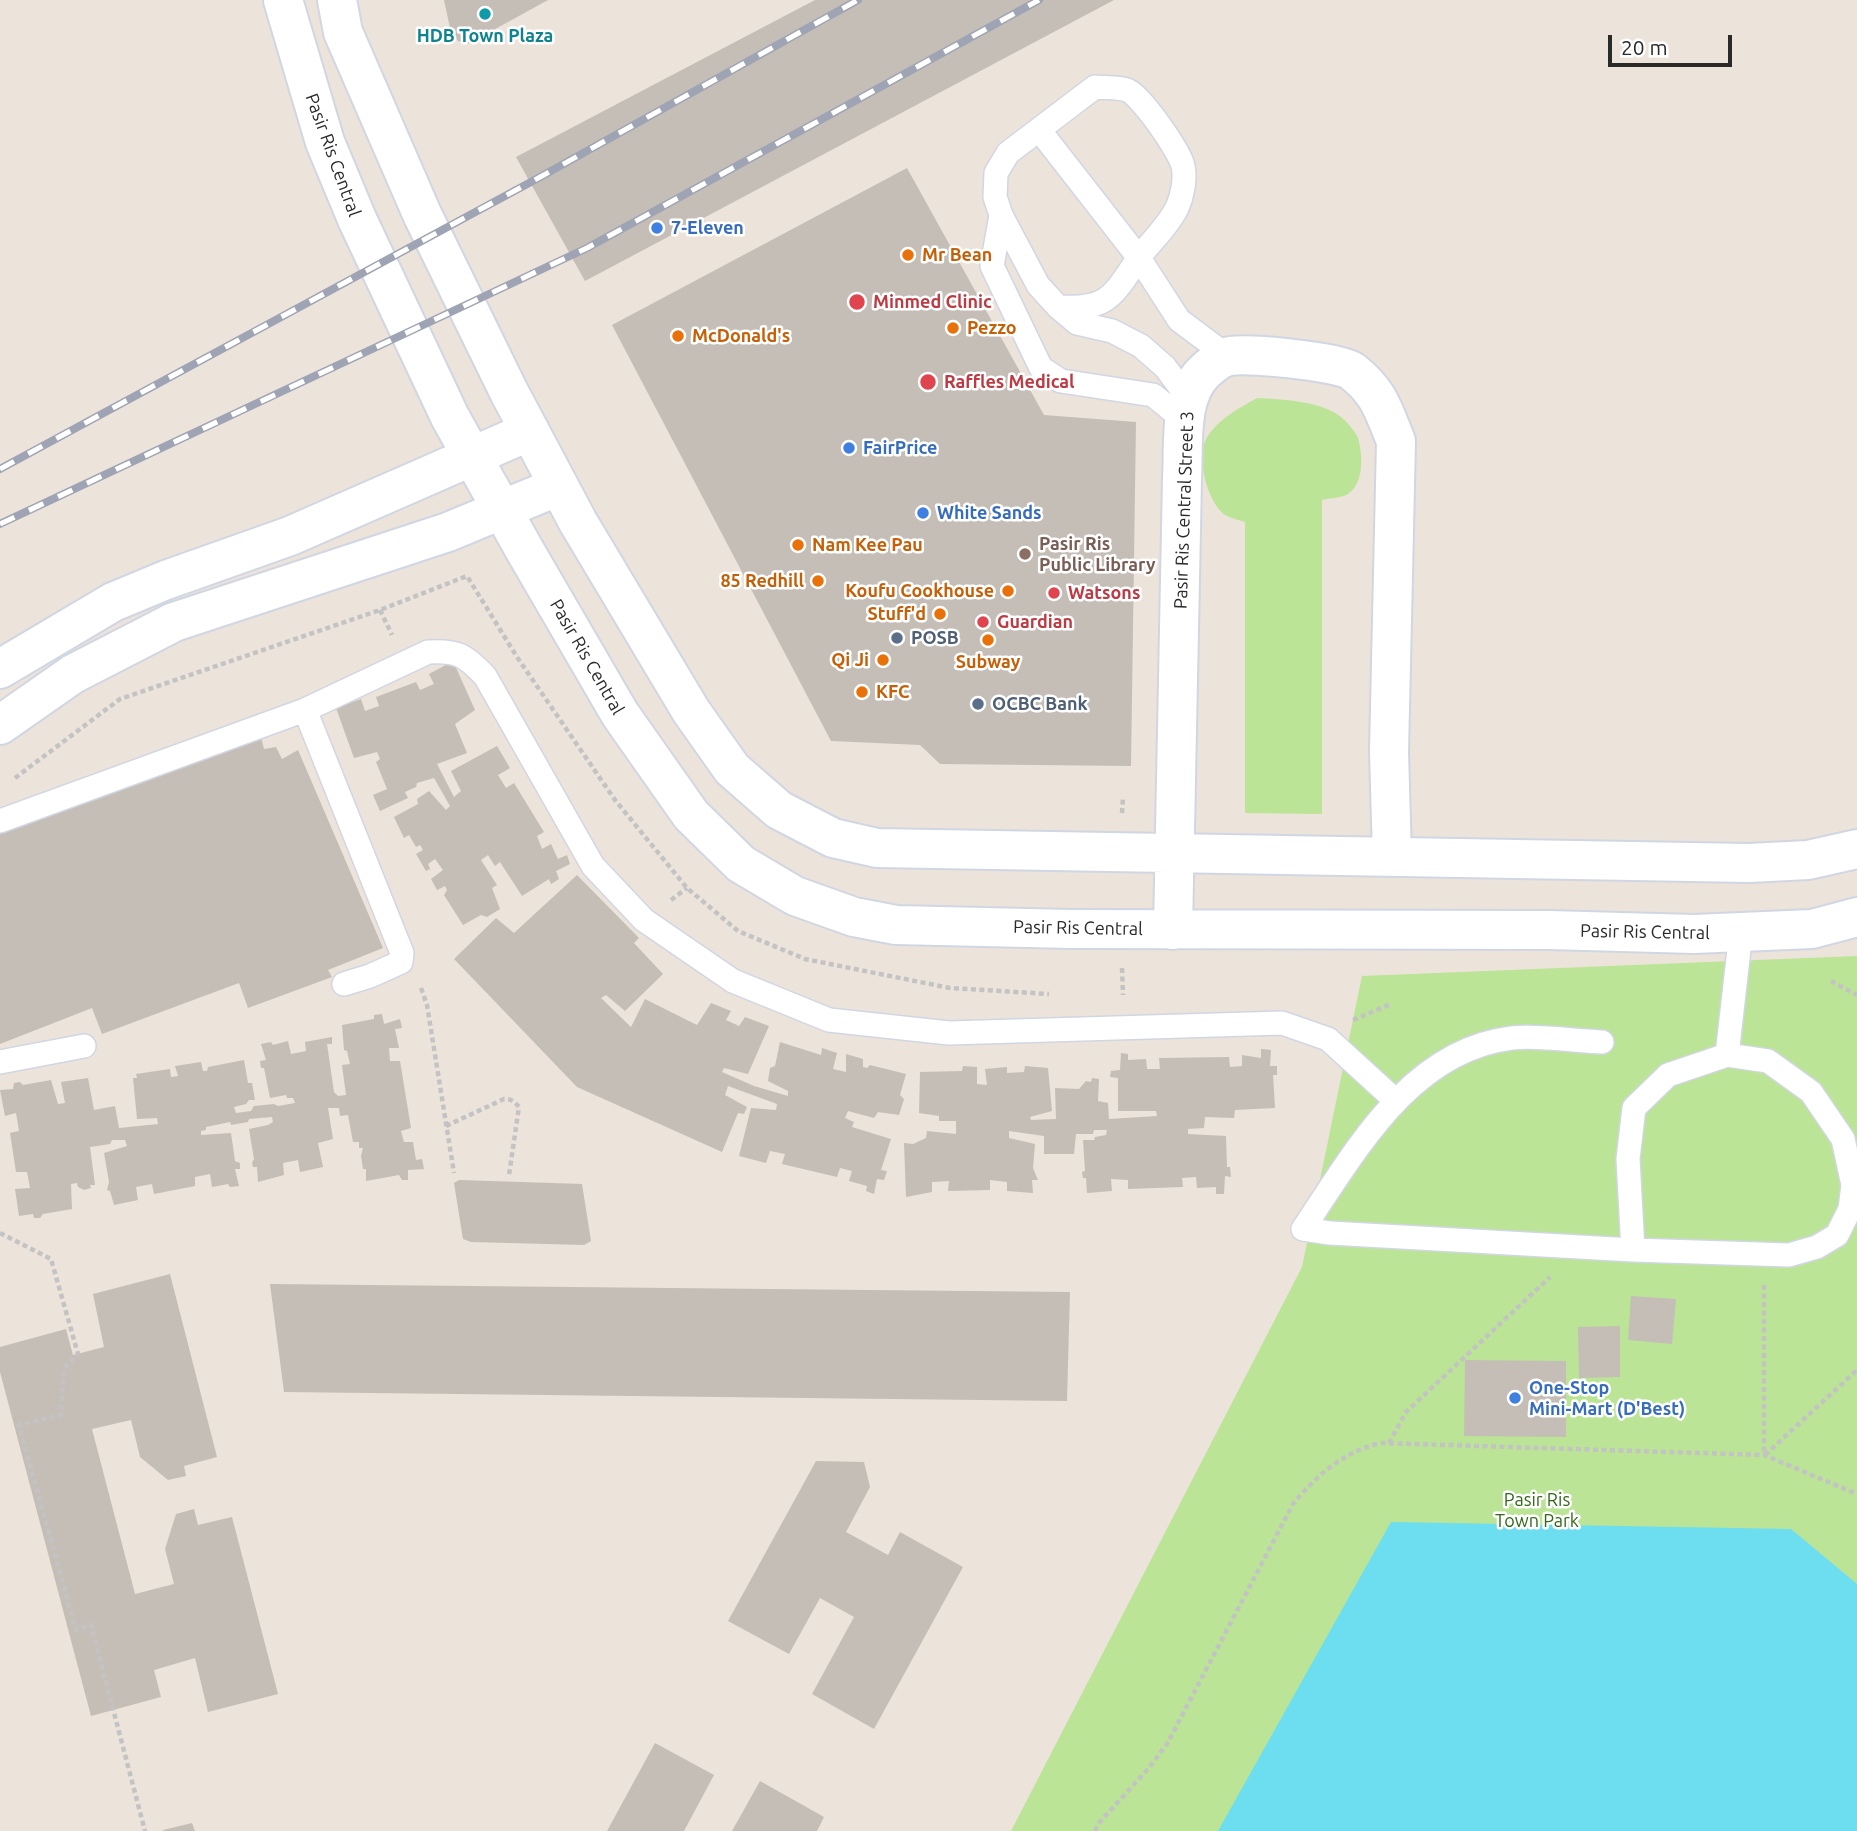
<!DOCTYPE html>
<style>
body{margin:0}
#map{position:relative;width:1857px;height:1831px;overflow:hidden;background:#ece3db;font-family:Ubuntu,sans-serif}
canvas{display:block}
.scale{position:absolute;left:1608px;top:35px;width:124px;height:32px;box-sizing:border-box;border:4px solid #2a2a2a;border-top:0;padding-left:9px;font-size:21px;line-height:24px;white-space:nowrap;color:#2a2a2a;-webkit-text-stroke:5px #fff;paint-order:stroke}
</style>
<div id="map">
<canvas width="1857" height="1831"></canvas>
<div class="scale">20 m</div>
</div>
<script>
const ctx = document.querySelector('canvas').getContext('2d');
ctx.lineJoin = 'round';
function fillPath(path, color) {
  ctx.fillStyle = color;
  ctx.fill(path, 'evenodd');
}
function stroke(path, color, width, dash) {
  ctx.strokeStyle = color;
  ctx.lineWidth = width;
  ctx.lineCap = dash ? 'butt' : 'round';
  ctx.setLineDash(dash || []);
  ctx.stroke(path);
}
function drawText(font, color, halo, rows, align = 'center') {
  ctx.font = font + ' Ubuntu,sans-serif';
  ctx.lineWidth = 5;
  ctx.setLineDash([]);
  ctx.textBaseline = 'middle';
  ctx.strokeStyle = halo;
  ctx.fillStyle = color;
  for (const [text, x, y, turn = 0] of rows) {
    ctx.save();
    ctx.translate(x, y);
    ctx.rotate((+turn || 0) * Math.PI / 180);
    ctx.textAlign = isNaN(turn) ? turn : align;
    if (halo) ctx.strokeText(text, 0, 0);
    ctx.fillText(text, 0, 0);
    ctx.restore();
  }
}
const green = new Path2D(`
 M1257 398C1281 399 1322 401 1341 417 1347 422 1356 432 1358 438 1363 456 1364 483 1348 494 1342 498 1330 498 1322 500V814L1245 813V522C1239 520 1230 518 1225 515 1207 502 1196 457 1206 439 1218 419 1238 409 1257 398Z
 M1857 956V1831H1011L1302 1267 1362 976Z`);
const water = new Path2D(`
 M1391 1522 1791 1529 1857 1584V1831H1218Z`);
const building = new Path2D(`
 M444 0H548L468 44 458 41 450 28Z
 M815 0H1114L585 281 516 157Z
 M907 168 1044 415 1136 422 1131 766 940 764 920 745 831 741 612 325Z
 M453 661 475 710 455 724 467 753 437 764 454 797 461 791 451 771 497 746 510 768 498 775 506 788 514 783 544 832 537 836 542 849 551 844 558 859 567 855 570 864 556 871 559 879 551 884 549 879 522 896 500 862 495 866 488 855 481 860 497 885 492 888 500 909 487 917 481 915 463 925 444 895 447 890 445 886 437 890 431 879 443 870 435 859 428 864 430 869 426 871 416 854 423 850 420 845 416 847 409 835 404 838 394 817 418 804 417 799 429 791 446 810 450 806 434 778 417 783 416 787 405 792 408 798 380 811 373 795 387 789 376 762 380 759 377 752 354 758 336 708 361 699 365 711 379 706 376 697 416 682 420 690 434 684 429 674Z
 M261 737 264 749 276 747 282 759 298 750 383 948 328 970 332 977 248 1008 239 983 102 1034 92 1008 0 1044V831Z
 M577 875 639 938 634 943 663 974 625 1011 606 995 601 998 631 1027 645 999 697 1025 711 1003 731 1011 726 1020 739 1026 745 1017 769 1026 748 1074 724 1068 722 1072 754 1086 788 1096V1091L768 1081 770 1068 775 1066 780 1042 821 1055 822 1048 837 1053 833 1069 846 1072V1054L863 1059V1067L867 1068 870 1065 906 1074 900 1095 904 1099 899 1115 878 1112 874 1118 848 1111 845 1118 854 1122 852 1127 891 1139 881 1170 887 1171 884 1180 877 1179 874 1194 866 1191 867 1186 849 1181 852 1171 840 1168 837 1177 782 1164 785 1154 770 1151 766 1163 739 1156 751 1108 776 1110 777 1104 728 1086 725 1095 747 1107 744 1114 738 1113 722 1152 577 1087 454 959 496 918 514 933Z
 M382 1014 384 1024 400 1019 402 1028 395 1029 399 1048H389L390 1061H400L411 1128 401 1131 404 1142H413L416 1160 422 1159 424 1169 408 1170V1180H402L399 1175 366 1181V1169H363L361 1156 363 1148H359V1142H353L348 1115 340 1116 339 1108H328L333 1139 318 1143 323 1167 300 1172 298 1160 283 1163 284 1175 258 1182 257 1167H253L252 1163 254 1159 249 1129 268 1125 273 1122 272 1117 249 1119 248 1122 231 1125 230 1122 206 1127V1130L201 1131V1135L231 1133 235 1161 240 1163V1169H235L239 1186 230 1187 228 1184 212 1187 210 1174 195 1177V1186L154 1194 152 1184 136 1187 138 1200 114 1205 110 1191 107 1190 109 1182 104 1153 127 1146 125 1140H112L110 1144 90 1147 95 1185H90L91 1188 84 1190 78 1187 77 1183 71 1184 72 1209 43 1214 40 1218H34L33 1214 19 1216 15 1189 30 1188 27 1172H16L10 1133 19 1131 16 1113 5 1116 0 1090 13 1089 14 1083 20 1082 23 1085 51 1080 58 1104 65 1103 61 1082 88 1078 94 1110 115 1106 119 1128 158 1124 157 1118 137 1119 133 1078H137L136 1074 170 1069 171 1077 178 1076 175 1066 201 1062 203 1071H207L208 1067 244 1060 248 1083H252L255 1100H249L246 1104 234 1107 236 1113 251 1111 254 1106 274 1104 278 1106 295 1103 293 1098H287L286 1095 270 1098 264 1068H261L260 1061 266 1060 261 1044 271 1042 273 1045 288 1041 291 1054 306 1051 305 1042 332 1037V1044H327L334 1092 338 1096 346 1095 342 1065 350 1064 347 1051 344 1050 342 1025 374 1019V1015Z
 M1261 1049 1271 1050 1270 1066H1277V1075H1273L1275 1108 1235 1110 1234 1118 1205 1117 1204 1128 1188 1129V1134L1226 1136 1227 1167H1230L1231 1177 1225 1176 1224 1194H1216V1187L1197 1188 1196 1177 1182 1178 1183 1187 1128 1189V1180L1111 1179 1112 1191 1087 1193 1086 1178H1083L1082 1172 1085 1171 1083 1140H1094L1095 1137 1106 1135 1107 1130H1094L1093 1134H1076L1074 1154H1044V1136L1009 1131V1138L1035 1144 1033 1168 1038 1180H1032L1033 1193 1007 1191V1182L990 1180V1190L948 1191 949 1181 932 1182V1192L906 1197 904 1143 913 1144 926 1138 927 1131 956 1134V1121H939V1116L919 1113 920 1072 962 1071 963 1066 977 1067V1084L987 1085 985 1069 1007 1067V1073L1024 1072 1025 1066 1048 1068 1052 1111 1030 1117 1031 1120 1056 1119 1055 1088 1079 1089 1086 1081 1091 1082 1092 1078 1099 1079 1098 1101 1108 1103 1109 1119 1157 1116 1156 1111H1118V1078L1110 1077 1111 1071 1120 1070 1121 1053 1128 1054V1060L1146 1059 1147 1069H1160L1159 1058 1229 1057 1230 1067 1242 1066V1055L1261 1058Z
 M459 1180 582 1184 591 1241 584 1245 471 1242 463 1239 454 1183Z
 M170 1274 217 1457 184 1466 186 1476 168 1480 140 1457 131 1420 92 1429 135 1594 174 1584 165 1549 176 1514 194 1509 198 1525 232 1517 278 1694 208 1712 195 1658 154 1670 161 1697 91 1716 0 1372V1347L66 1329 73 1355 104 1347 93 1294Z
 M270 1284 1070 1292 1067 1401 284 1392Z
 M1631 1296 1676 1299 1672 1344 1628 1340Z
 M1620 1326V1377L1579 1378 1578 1327Z
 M1465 1360 1566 1361V1437L1464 1436Z
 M816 1461 864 1462 870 1487 846 1532 888 1555 900 1532 963 1567 874 1729 812 1694 854 1617 820 1598 789 1654 728 1621Z
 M655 1743 714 1775 684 1831H607Z
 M760 1781 824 1817 817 1831H732Z
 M192 1823 195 1831H163V1830Z`);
const path = new Path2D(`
 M380 610 392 635
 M15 778 120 699 380 610 467 576 517 657 615 800 687 888 738 931 805 959 950 988 1049 994
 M1122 813 1123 797
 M671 900 687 888
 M1122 968 1123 995
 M1831 981 1857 995
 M421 988 427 1005 454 1173
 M1353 1020 1391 1004
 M446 1126 504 1099C511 1099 514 1101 519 1107L509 1175
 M0 1233 51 1259 78 1354 64 1368 61 1415 19 1425 76 1630 91 1625 145 1831
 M1764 1285V1455
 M1389 1443 1406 1412 1550 1277
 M1765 1455 1857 1370
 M1095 1831 1099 1823 1148 1769 1167 1744 1293 1504C1316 1476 1345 1450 1382 1443L1764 1455 1857 1494`);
const lane = new Path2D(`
 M1040 131 1139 258 1179 320 1227 356
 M1001 215 992 266 1041 368 1061 381 1153 395 1185 421
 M1058 307C1108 310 1112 297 1138 259 1150 242 1167 228 1177 208 1182 197 1186 179 1183 166 1180 152 1141 95 1127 90 1118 87 1104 88 1095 87L1008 153 996 173 995 197 1001 215 1038 285 1058 307 1077 323 1112 331 1141 346 1165 367 1188 398
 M305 710 402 953 401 962 370 976 344 984
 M0 821 305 710 428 652C457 650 465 655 485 676L593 866 644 920 733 981 829 1020 949 1033 1282 1023 1328 1039 1396 1101
 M1602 1042C1577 1041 1536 1035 1512 1038 1410 1050 1355 1152 1303 1229L1330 1233 1633 1250
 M1727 1055 1768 1061 1811 1092 1843 1139 1853 1185 1850 1209 1837 1235 1817 1247 1789 1255 1633 1250 1628 1159 1634 1108 1668 1075Z
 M1727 1055 1741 932
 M0 1062 84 1046`);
const street = new Path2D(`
 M283 0 325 142 357 219 450 417 524 549 620 714 691 815 741 864 795 896 854 917 896 925 1071 929 1549 930 1694 934 1812 929 1857 917
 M337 0 343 32 422 214 509 392 578 522 691 711 732 769 779 810 833 838 877 848 1749 863 1808 860 1857 849
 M0 669 113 602 166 580 290 536 530 431
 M0 725 73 674 174 622 448 532 559 486
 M1173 930 1182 479C1184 446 1178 397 1204 372 1209 367 1219 359 1226 357 1239 351 1340 362 1352 371 1380 393 1383 410 1396 441L1389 752 1392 856`);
const rail = new Path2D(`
 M0 469 542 176 858 0
 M0 524 587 248 1039 0`);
const markers = [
 [485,14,7,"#0f9aa8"],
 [657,228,7,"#3f7fe0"],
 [908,255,7,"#e8710a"],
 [857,302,9,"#e0444e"],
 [953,328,7,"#e8710a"],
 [678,336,7,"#e8710a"],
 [928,382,9,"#e0444e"],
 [849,448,7,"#3f7fe0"],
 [923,513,7,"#3f7fe0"],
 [798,545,7,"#e8710a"],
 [1025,554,7,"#8d6e63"],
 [818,581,7,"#e8710a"],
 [1008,591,7,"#e8710a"],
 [1054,593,7,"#e0444e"],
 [940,614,7,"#e8710a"],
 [983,622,7,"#e0444e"],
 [897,638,7,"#5c6f8a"],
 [988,640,7,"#e8710a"],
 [883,660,7,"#e8710a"],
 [862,692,7,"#e8710a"],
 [978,704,7,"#5c6f8a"],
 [1515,1398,7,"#3f7fe0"]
];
const cultureNames = [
 ["HDB Town Plaza",485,36]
];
const streetNames = [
 ["Pasir Ris Central",333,155,70],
 ["Pasir Ris Central Street 3",1184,510,-88],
 ["Pasir Ris Central",587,657,60],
 ["Pasir Ris Central",1078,928,1],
 ["Pasir Ris Central",1645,932,1]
];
const shopNames = [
 ["7-Eleven",671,228],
 ["FairPrice",863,448],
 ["White Sands",937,513],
 ["One-Stop",1529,1388],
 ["Mini-Mart (D'Best)",1529,1409]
];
const foodNames = [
 ["Mr Bean",922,255],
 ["Pezzo",967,328],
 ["McDonald's",692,336],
 ["Nam Kee Pau",812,545],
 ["85 Redhill",804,581,"right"],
 ["Koufu Cookhouse",994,591,"right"],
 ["Stuff'd",926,614,"right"],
 ["Qi Ji",869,660,"right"],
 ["Subway",988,662,"center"],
 ["KFC",876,692]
];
const healthNames = [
 ["Minmed Clinic",873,302],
 ["Raffles Medical",944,382],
 ["Watsons",1068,593],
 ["Guardian",997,622]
];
const educationNames = [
 ["Pasir Ris",1039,544],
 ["Public Library",1039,565]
];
const serviceNames = [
 ["POSB",911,638],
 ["OCBC Bank",992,704]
];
const parkNames = [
 ["Pasir Ris",1537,1500],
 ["Town Park",1537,1521]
];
fillPath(green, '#bbe497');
fillPath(water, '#6dddf0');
fillPath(building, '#c4beb7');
stroke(lane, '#d1d6e3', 26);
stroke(street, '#d1d6e3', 42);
stroke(path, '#c3c3c3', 4.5, [5, 3.5]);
stroke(lane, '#fff', 23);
stroke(street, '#fff', 38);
stroke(rail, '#9ea4b4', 8);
stroke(rail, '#fff', 5, [16]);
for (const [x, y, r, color] of markers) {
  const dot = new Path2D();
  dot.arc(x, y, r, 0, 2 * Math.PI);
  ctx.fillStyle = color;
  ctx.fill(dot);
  stroke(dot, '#fff', 2.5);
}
drawText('bold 18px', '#0d838f', '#fff', cultureNames);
drawText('18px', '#2a2a2a', '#fff', streetNames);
drawText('bold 18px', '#366cbe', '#fff', shopNames, 'left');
drawText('bold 18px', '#c56008', '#fff', foodNames, 'left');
drawText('bold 18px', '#be3a42', '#fff', healthNames, 'left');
drawText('bold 18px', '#785e54', '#fff', educationNames, 'left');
drawText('bold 18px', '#4e5e75', '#fff', serviceNames, 'left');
drawText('18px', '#336819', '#fff', parkNames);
</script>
